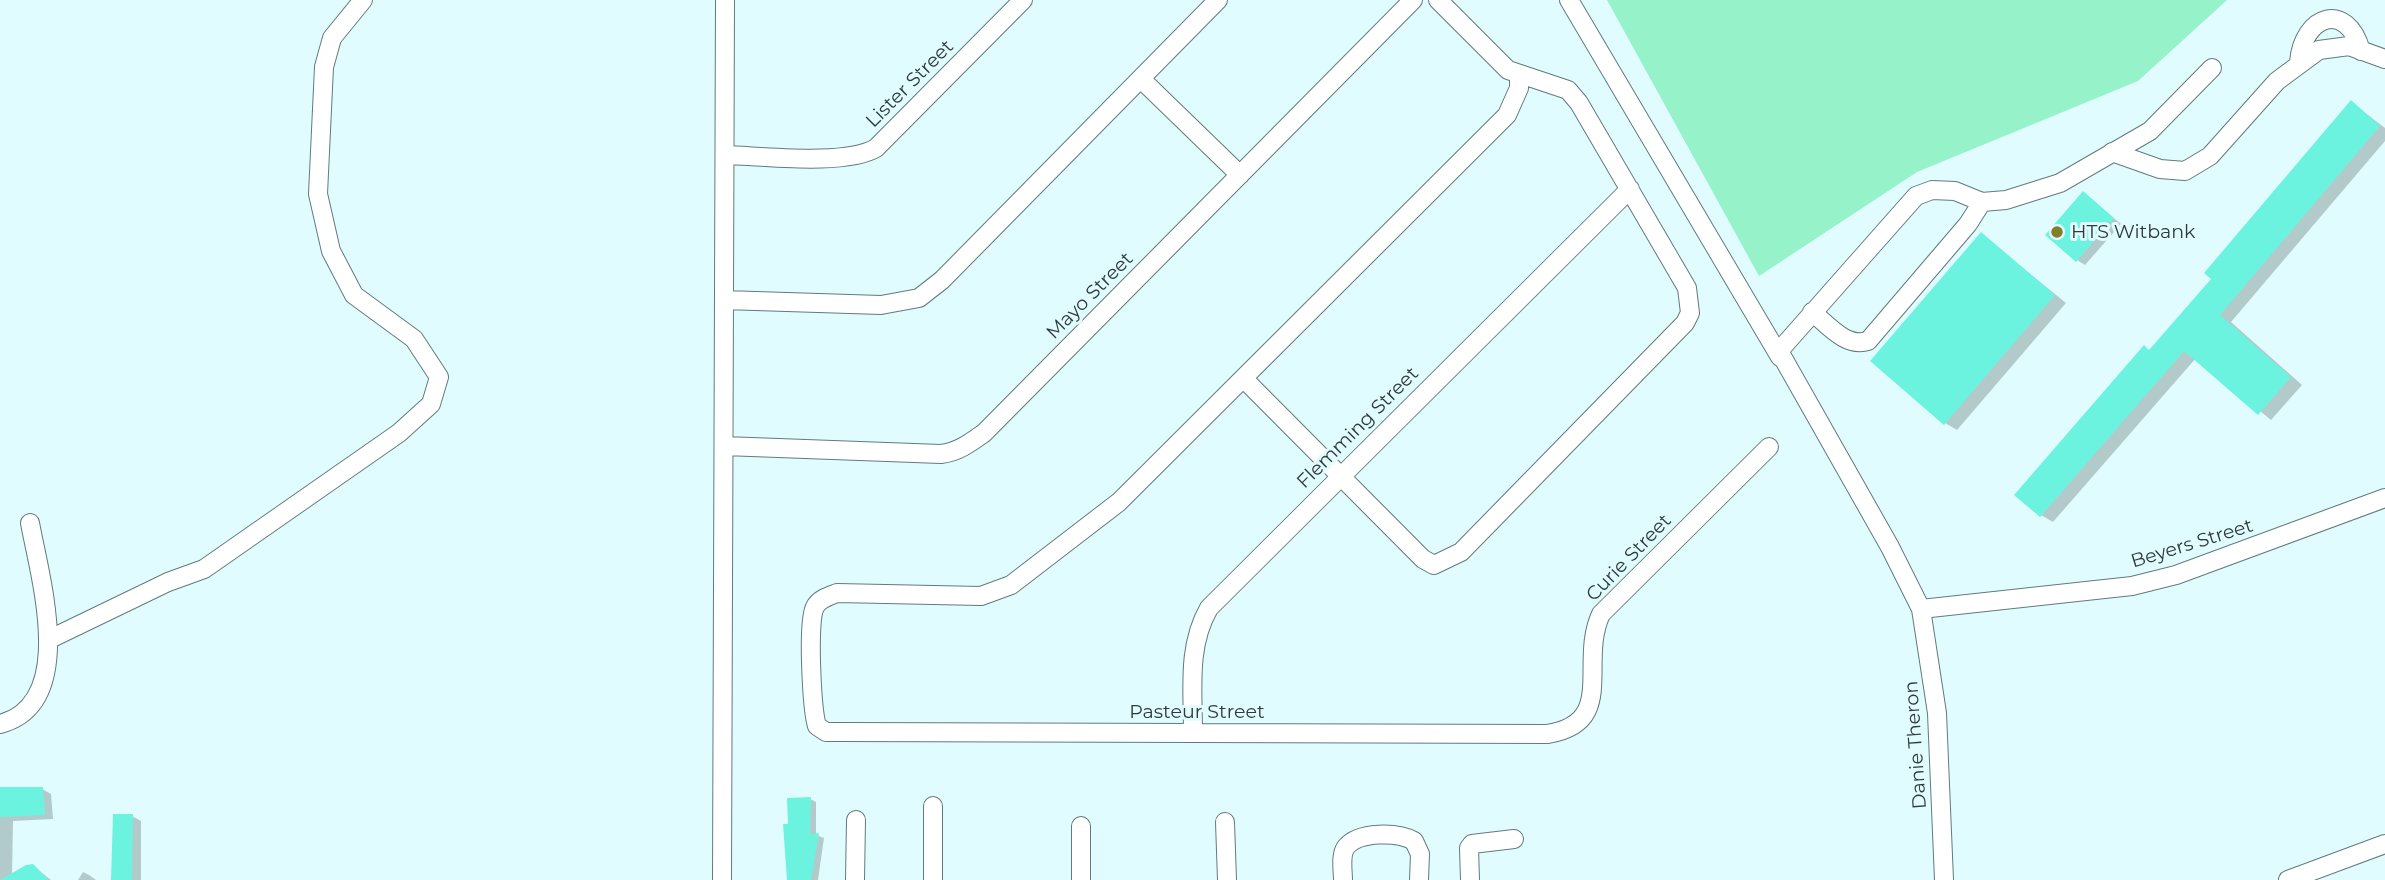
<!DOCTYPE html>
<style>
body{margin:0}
canvas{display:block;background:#e0fcfe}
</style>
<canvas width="2385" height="880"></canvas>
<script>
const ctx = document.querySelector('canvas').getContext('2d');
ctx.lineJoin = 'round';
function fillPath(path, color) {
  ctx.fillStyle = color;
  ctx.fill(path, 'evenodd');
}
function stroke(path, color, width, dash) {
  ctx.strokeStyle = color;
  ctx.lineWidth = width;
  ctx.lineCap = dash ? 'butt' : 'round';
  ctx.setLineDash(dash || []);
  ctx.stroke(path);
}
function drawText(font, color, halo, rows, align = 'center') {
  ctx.font = font + ' Montserrat,sans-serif';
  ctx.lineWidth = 6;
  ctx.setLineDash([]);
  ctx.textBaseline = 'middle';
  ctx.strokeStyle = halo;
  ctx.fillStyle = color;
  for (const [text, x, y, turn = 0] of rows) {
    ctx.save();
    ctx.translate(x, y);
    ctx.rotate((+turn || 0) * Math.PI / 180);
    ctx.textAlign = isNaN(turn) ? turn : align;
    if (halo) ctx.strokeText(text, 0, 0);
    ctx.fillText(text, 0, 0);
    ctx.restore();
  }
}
const green = new Path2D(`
 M1607 0H2227L2138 81 1917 172 1759 276Z`);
const shadow = new Path2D(`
 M2351 102 2385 128V141L2231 322 2302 385 2271 420 2196 358 2053 522 2041 515 2150 351 2213 278Z
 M2083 193 2121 224 2085 265 2077 260Z
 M1981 234 2066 303 1957 430 1945 423Z
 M0 789H42L51 794 53 819 13 821 12 875 33 866 51 880H0Z
 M810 799 816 802V835L824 838 818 880H790Z
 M132 816 141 821V880H113Z
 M83 872 89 875 96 880H78Z`);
const building = new Path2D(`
 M2351 100 2380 126 2220 315 2291 377 2258 415 2184 351 2040 517 2014 495 2144 345 2149 350 2211 279 2204 273Z
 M2083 191 2114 218 2076 262 2045 235Z
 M1981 232 2055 295 1944 425 1870 361Z
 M0 787H43L45 815 0 817Z
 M811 797 810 834 819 833 811 880H787L783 824H788L787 798Z
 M113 814H133L132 880H111Z
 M33 864 49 880H0L26 865Z`);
const minor = new Path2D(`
 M1569 0 1780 357
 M2299 62C2303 15 2347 0 2361 51
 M1519 76V88L1507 115 1119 502 1011 585 981 596 837 593C829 596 819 599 815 607 807 621 812 710 817 726L826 732H842L1547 734C1618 723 1578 663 1601 614L1769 447
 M1141 79 1240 175
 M2112 152 2160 169 2185 171 2210 156 2277 81 2319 50 2349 46 2385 59
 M725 155C762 156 846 166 876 148L1023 0
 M724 300 881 305 919 298 942 280 1218 0
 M1812 312C1828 325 1846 348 1868 341L1968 224 1982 202
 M1244 379 1423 559 1434 565 1461 552 1685 323 1690 313 1687 288 1579 103 1568 90 1508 70 1438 0
 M724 446 941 454C958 452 970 443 984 433L1413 0
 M1921 609 2132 586 2176 575 2385 498
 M50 639 168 582 204 569 399 433 431 404 439 377 414 339 354 295 331 251 318 194 324 67 332 38 363 0
 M0 724C78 704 40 578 30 523
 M1193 733C1193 690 1187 646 1209 608L1630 189
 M1225 822 1227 880
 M722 880 725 0
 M855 880 856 820
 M933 880V806
 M1081 880V826
 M1343 880C1343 871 1340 855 1346 847 1359 831 1398 832 1414 841L1420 854 1419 880
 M1470 880 1469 848 1472 844 1514 839
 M1944 880 1937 713 1921 609 1890 547 1779 351 1916 196 1932 190 1955 191 1982 202 2006 200 2060 183 2150 131 2212 68
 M2288 880 2385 844`);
const markers = [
 [2057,232,7,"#817f27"]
];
const streetNames = [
 ["Lister Street",910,84,-45],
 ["Mayo Street",1090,296,-45],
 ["Flemming Street",1358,428,-45],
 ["Beyers Street",2192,544,-17],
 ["Curie Street",1629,558,-46],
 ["Pasteur Street",1197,712],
 ["Danie Theron",1916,745,-94]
];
const poiNames = [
 ["HTS Witbank",2071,232]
];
fillPath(green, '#96f2c8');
fillPath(shadow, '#0003');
fillPath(building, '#6cf3df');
stroke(minor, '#627b7c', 20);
stroke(minor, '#fff', 18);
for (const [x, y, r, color] of markers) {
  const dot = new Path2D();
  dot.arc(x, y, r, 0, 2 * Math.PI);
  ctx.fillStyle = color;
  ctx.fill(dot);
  stroke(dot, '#e0fcfe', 2.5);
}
drawText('19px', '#2f3a3a', '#e0fcfe', streetNames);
drawText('19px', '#2f3a3a', '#e0fcfe', poiNames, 'left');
</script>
